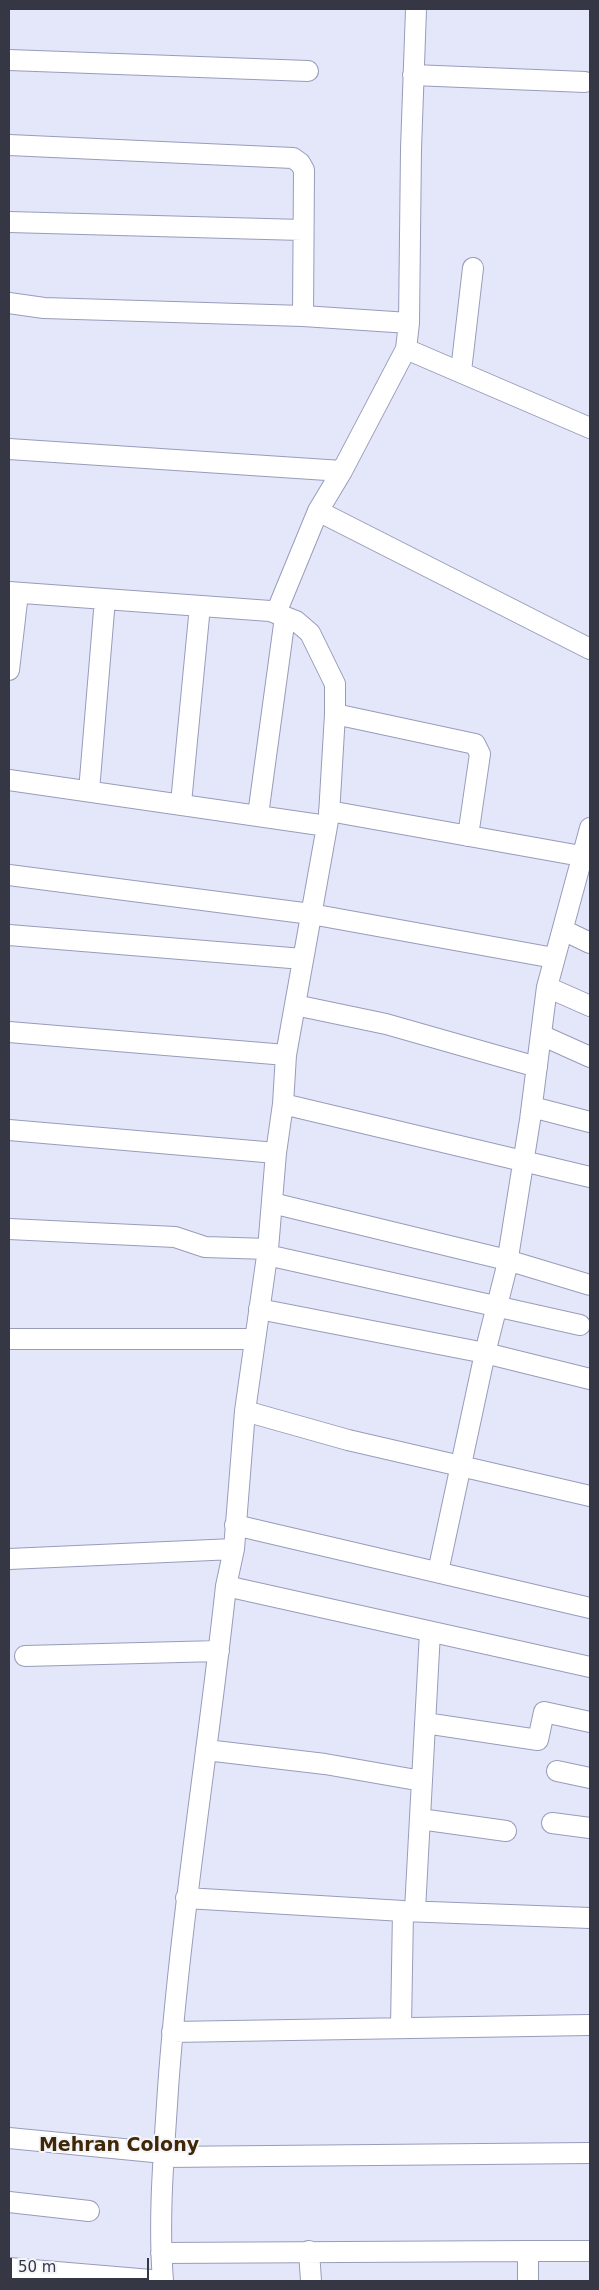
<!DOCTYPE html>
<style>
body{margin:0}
#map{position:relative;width:599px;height:2290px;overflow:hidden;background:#e4e7fa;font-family:"DejaVu Sans",sans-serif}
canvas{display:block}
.frame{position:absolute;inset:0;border:10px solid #353744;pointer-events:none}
.scale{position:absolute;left:10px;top:2258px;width:139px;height:22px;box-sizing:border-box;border:2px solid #353744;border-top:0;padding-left:6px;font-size:15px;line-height:18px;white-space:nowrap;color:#353744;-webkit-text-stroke:4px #f4f5fb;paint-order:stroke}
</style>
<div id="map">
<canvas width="599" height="2290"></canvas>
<div class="frame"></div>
<div class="scale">50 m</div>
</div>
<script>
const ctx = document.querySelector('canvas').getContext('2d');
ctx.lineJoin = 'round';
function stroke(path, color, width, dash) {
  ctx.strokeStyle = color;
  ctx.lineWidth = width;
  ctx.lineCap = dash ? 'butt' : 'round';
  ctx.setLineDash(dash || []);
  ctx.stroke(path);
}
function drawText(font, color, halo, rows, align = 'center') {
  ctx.font = font + ' "DejaVu Sans",sans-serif';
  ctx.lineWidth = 4;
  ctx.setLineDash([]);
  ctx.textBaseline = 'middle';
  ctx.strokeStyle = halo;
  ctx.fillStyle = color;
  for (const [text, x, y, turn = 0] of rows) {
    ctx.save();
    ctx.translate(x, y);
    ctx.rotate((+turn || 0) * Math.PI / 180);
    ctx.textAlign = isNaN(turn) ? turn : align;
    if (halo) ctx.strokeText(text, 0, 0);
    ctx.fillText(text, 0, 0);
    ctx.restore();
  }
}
const street = new Path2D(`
 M9 60 308 71
 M413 75 585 82
 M9 145 293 158 300 163 304 170 303 316
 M9 222 302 230
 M9 303 44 308 303 316 409 323
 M406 349 590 428
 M461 371 473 268
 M9 449 342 471
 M318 511 590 649
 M9 592 270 611 296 621 310 633 335 684V714L329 815 286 1055 283 1104 276 1153 268 1249 245 1411 234 1549 226 1586C208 1754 180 1920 168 2089 164 2153 158 2217 163 2281
 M276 613 318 511 342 471 406 349 409 323 411 149 416 9
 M9 670 18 593
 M335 714 475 744 480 754 468 836
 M9 780 327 826
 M89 791 105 599
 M181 803 200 606
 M329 811 581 856
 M258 815 285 617
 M9 875 311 914 554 958
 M563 930 590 943
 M9 935 303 959
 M547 987 590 1006
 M295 1005 386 1024 537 1067
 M9 1032 286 1055
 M541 1035 590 1057
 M283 1104 590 1177
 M532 1107 590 1122
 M9 1130 276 1153
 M272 1203 507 1260 590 1285
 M9 1229 175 1237 205 1247 268 1249
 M267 1255 580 1325
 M259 1309 485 1353 590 1379
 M9 1339H254
 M245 1411 348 1440 590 1496
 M235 1525 590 1608
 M9 1559 234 1549
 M438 1572 485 1353 506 1270 530 1120 547 987 590 828
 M226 1586 590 1667
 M25 1656 219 1651
 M425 1723 538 1740 544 1712 590 1722
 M206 1750 325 1764 422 1781
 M557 1771 590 1778
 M420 1819 506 1831
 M552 1823 590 1828
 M186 1898 403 1911 590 1918
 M415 1910 430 1632
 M401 2027 403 1911
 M172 2032 590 2025
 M9 2138 164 2153
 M163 2157 590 2153
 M9 2202 89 2211
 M309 2251 311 2281
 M528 2251H590
 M161 2253 528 2251V2281
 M9 2268 163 2281`);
const neighbourhoodNames = [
 ["Mehran Colony",119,2146]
];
stroke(street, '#989cba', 22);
stroke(street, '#fff', 20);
drawText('bold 19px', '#402705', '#f4f5fb', neighbourhoodNames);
</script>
